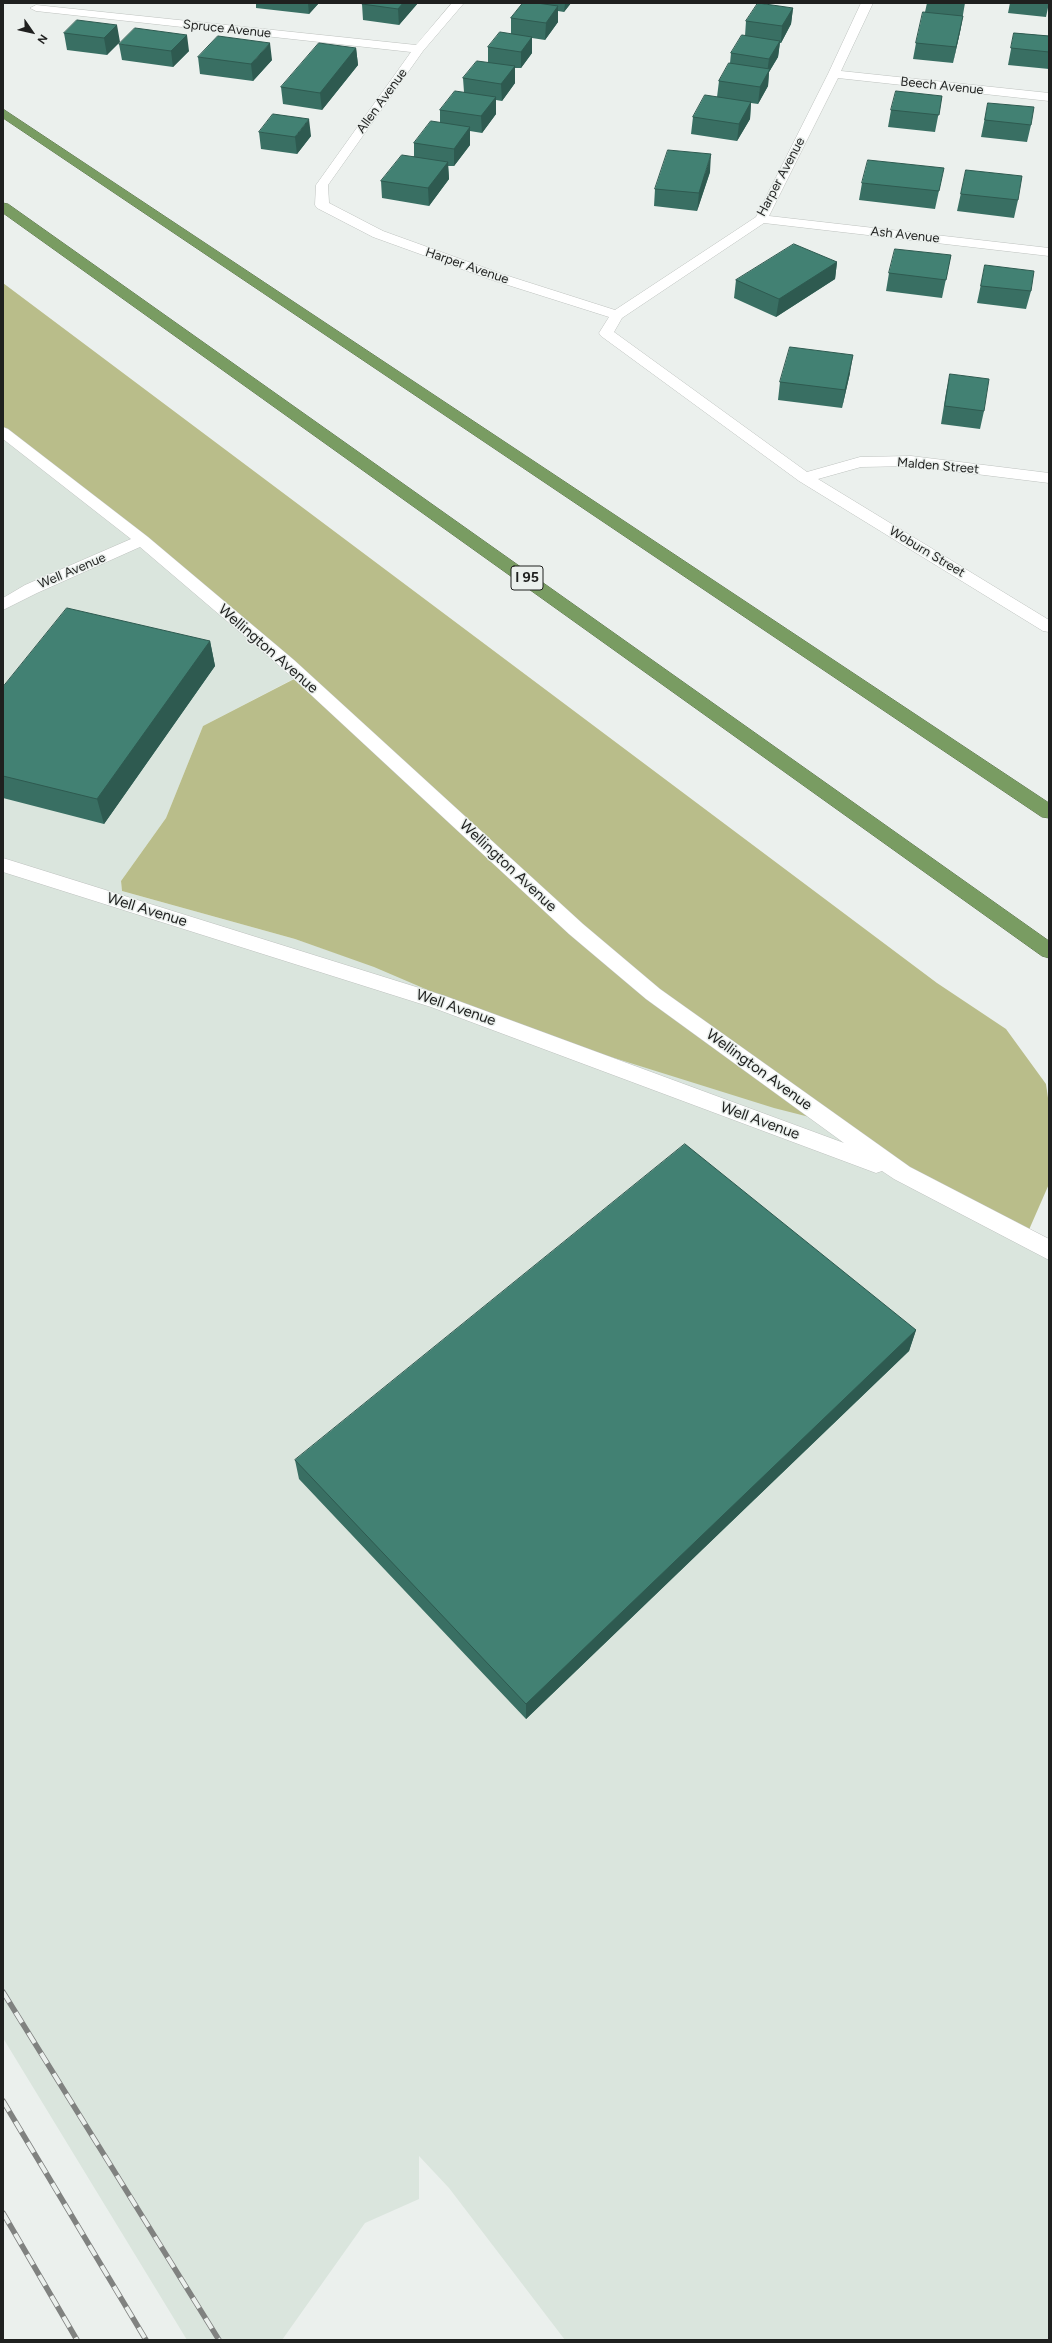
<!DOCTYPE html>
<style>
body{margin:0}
#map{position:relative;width:1052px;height:2343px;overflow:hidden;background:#ebf0ed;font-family:Figtree,sans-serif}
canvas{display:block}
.frame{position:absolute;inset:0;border:4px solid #1f201f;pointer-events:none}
.north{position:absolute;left:12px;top:12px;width:40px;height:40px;-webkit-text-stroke:3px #ebf0ed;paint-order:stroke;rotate:124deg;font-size:11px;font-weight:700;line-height:16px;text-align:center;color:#1f201f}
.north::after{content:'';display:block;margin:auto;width:14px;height:18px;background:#1f201f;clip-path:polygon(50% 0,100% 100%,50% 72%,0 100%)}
</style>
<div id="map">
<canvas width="1052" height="2343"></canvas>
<div class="frame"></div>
<div class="north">N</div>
</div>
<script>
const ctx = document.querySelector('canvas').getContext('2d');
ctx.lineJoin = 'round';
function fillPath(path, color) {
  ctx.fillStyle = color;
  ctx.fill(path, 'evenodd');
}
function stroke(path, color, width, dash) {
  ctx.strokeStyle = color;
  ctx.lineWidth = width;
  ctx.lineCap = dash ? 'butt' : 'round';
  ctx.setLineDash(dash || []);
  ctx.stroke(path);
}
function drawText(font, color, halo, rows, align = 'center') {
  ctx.font = font + ' Figtree,sans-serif';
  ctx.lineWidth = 3;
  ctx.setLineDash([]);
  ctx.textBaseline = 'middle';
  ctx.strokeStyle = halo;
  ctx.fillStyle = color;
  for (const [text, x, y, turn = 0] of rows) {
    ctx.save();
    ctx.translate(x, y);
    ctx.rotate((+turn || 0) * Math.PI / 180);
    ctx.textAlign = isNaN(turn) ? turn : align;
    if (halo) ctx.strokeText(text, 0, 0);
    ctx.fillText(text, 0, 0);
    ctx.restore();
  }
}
const built = new Path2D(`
 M3 433 299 676 203 726 166 818 121 881 122 891 295 939 833 1123 1049 1250V2340H565L449 2188 419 2156V2199L365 2223 282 2340H187L3 2038Z`);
const forest = new Path2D(`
 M3 283 937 983 1006 1029 1046 1084 1049 1105V1184L1028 1232 1011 1228 833 1123 774 1108 512 1026 374 967 295 939 122 891 121 881 166 818 203 726 298 677 3 433Z`);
const street = new Path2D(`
 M452 3H464L423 51 328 185 329 203 383 231 502 274 615 310 756 217 828 74 861 3H873L841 71 1049 93V101L838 78 769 216 1049 248V256L764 223 622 318 614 332 807 472 860 457 911 456 1049 473V483L911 466 861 467 818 479 1049 620V632L1043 631 799 481 601 336 599 333 609 317 492 280 373 237 317 208 315 205 316 185 411 52 36 11 30 8 36 5 416 45Z
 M3 427 8 429 148 537 294 660 583 924 660 989 910 1167 1049 1239V1260L894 1179 882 1171 876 1173 868 1170 431 1007 3 872V858L445 996 844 1143 646 999 569 934 282 668 140 547 37 593 3 610V598L25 585 131 539 3 439Z`);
const highway = new Path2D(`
 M3 109 1049 803V818L1042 817 3 118Z
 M3 203 8 204 1049 941V958L1042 956 3 213Z`);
const rail = new Path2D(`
 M3 1992 219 2340
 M3 2101 146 2340
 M3 2213 77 2340`);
const wall = new Path2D(`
 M256 3H319L309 14 256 8Z
 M418 3 399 25 363 20 362 4Z
 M523 3H571L564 12 558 11V22L545 40 532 38V53L521 68H515V83L502 101 496 100V114L482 133 470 131V145L454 166H448L449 179 429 206 382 198 381 181 414 156V143L440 123V110L464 92 463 78 488 62V47L511 34V18Z
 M927 3H965L960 32 953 63 913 59 916 43 925 12Z
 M1010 3H1049L1046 17 1008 13Z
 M793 8 791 24 781 43H780L778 57 769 72 768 86 758 104 751 103 750 119 737 141 691 134 693 117 717 97 719 81 730 63 731 53 745 36 746 21Z
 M117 25 107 55 67 50 64 33Z
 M1014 33 1049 36V69L1008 65Z
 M119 44 189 51 173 67 122 60Z
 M356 48 358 65 322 110 283 104 281 87Z
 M198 57 272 60 253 81 200 74Z
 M942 96 935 132 888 127 891 110Z
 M988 103 1031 125 1027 142 981 137Z
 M259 132 311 136 297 154 261 149Z
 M966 170 1018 200 1014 218 957 211Z
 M710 172 697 211 654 206 655 189Z
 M862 183 940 186 935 209 859 200Z
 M1049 208V218H1048Z
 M951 255 942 298 886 291 889 273Z
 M837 262 835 279 776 317 734 298 736 280Z
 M985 265 1031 291 1026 309 977 303Z
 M850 373 842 408 778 400 780 382Z
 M950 374 984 411 980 429 941 424 946 393Z
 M210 641 215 666 104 824 3 798V687Z
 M916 1330 909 1351 526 1719 299 1479 295 1460Z`);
const shadedWall = new Path2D(`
 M308 3H319L309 14Z
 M403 3H418L399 25 398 9Z
 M565 3H571L564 12Z
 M558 6V22L545 40 546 23Z
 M793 8 791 24 781 43 782 26Z
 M963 16 960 32 953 63 956 47Z
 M117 25 120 42 107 55 104 38Z
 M187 35 189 51 173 67 171 51Z
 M532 37V53L521 68V52Z
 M780 41 778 57 769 72 768 86 758 104 760 87 767 73 769 59Z
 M270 43 272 60 253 81 251 64Z
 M356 48 358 65 322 110 320 93Z
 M515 66V83L502 101 501 84Z
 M496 97V114L482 133 481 116Z
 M751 102 750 119 737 141 739 124Z
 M309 119 311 136 297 154 295 137Z
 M470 127V145L454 166V149Z
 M711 154 710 172 697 211 699 193Z
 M448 162 449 179 429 206 428 188Z
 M837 262 835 279 776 317 779 299Z
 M853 355 850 373 842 408 845 390Z
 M210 641 215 666 104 824 97 799Z
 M916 1330 909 1351 526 1719V1704Z`);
const building = new Path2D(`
 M362 3H403L398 9 362 4Z
 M523 3H537L558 6 546 23 511 18Z
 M758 3 793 8 782 26 746 21Z
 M923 12 963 16 956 47 916 43Z
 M77 20 117 25 104 38 64 33Z
 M135 28 187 35 171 51 119 44Z
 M500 32 532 37 521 52 488 47Z
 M1014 33 1049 36V52L1011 48Z
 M742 35 780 41 769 59 731 53Z
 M218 36 270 43 251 64 198 57Z
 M319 43 356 48 320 93 281 87Z
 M477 61 515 66 501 84 463 78Z
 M729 63 770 69 760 87 719 81Z
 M455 91 496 97 481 116 440 110Z
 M896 91 942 96 939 115 891 110Z
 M705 95 751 102 739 124 693 117Z
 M988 103 1034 107 1031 125 985 120Z
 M273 114 309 119 295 137 259 132Z
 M431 121 470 127 454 149 414 143Z
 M668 150 711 154 699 193 655 189Z
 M402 155 448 162 428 188 381 181Z
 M868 160 944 168 939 191 862 183Z
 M966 170 1022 176 1018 200 961 194Z
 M794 244 837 262 779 299 736 280Z
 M895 249 951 255 946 280 889 273Z
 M985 265 1034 271 1031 291 981 286Z
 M790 347 853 355 845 390 780 382Z
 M950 374 989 379 984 411 945 406Z
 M67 608 210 641 97 799 3 776V687Z
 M685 1144 916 1330 526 1704 295 1460Z`);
const farStreetnames = [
 ["Spruce Avenue",227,29,6],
 ["Beech Avenue",942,86,6],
 ["Allen Avenue",382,101,-54],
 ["Harper Avenue",781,177,-62],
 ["Ash Avenue",905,235,6],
 ["Harper Avenue",467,266,19],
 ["Malden Street",938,466,5],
 ["Woburn Street",927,552,31],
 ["Well Avenue",72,571,-23]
];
const shields = [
 [527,578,32]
];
const shieldNames = [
 ["I 95",527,578]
];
const streetNames = [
 ["Wellington Avenue",268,649,41],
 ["Wellington Avenue",508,866,43],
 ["Well Avenue",147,910,17],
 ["Well Avenue",456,1008,19],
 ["Wellington Avenue",759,1070,36],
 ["Well Avenue",760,1121,20]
];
fillPath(built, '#dae5dd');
fillPath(forest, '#b9bd8a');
stroke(street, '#bec2bf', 1);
stroke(highway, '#5a714b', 1);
fillPath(street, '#fff');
fillPath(highway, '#799c62');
stroke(rail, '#808280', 5.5);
stroke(rail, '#ebf0ed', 4, [12]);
fillPath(wall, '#396f63');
fillPath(shadedWall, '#2e5a50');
fillPath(building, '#428173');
stroke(building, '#2e5a50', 1);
drawText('13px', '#1f201f', '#ebf0ed', farStreetnames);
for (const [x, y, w] of shields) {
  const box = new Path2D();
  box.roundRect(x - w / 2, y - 12, w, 24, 3);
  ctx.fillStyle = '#ebf0ed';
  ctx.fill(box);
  stroke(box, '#1f201f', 1);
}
drawText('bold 14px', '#1f201f', null, shieldNames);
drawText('15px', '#1f201f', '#ebf0ed', streetNames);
</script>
